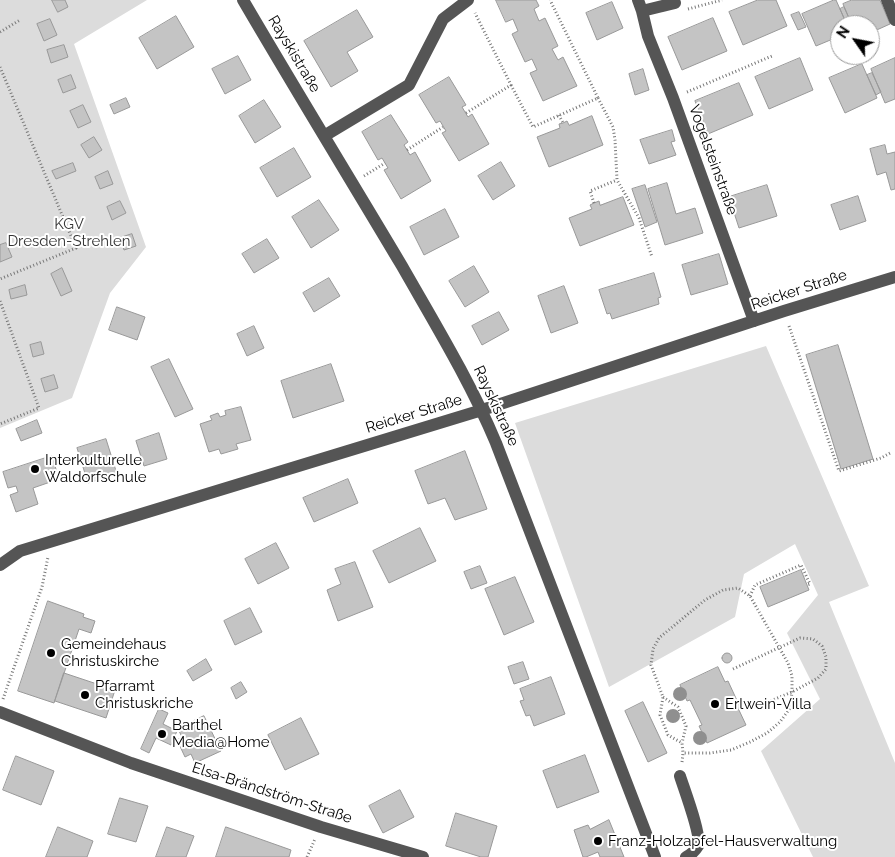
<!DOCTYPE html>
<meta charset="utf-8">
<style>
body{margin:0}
#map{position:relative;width:895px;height:857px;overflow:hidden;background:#fff;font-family:Raleway,sans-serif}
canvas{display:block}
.north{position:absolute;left:830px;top:15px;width:50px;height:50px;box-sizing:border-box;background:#fff;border:1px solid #999;border-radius:50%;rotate:303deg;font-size:14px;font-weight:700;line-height:20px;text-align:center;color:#000}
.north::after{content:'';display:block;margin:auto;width:18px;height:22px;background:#000;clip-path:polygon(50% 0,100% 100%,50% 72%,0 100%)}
</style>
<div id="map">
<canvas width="895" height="857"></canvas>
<div class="north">N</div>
</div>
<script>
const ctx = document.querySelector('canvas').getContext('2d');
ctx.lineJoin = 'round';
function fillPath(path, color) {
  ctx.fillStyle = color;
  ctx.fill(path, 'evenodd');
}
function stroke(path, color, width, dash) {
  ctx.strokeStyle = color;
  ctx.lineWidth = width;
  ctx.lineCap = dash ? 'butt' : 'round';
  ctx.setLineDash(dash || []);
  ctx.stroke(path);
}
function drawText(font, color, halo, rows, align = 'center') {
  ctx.font = font + ' Raleway,sans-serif';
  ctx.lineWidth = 4;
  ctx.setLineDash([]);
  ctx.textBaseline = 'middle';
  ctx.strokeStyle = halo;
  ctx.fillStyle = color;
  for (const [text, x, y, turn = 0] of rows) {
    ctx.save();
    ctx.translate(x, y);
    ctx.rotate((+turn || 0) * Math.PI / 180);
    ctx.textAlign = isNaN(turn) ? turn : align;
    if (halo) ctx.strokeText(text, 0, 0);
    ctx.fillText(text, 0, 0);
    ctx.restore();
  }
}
const green = new Path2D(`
 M0 0H147L74 44 146 247 110 293 72 398 0 428Z
 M766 346 869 586 829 602 895 763V857H813L761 751 820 699 787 633 818 595 795 544 744 574 735 617 609 687 515 423Z`);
const building = new Path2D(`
 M52 0H65L68 7 58 12Z
 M496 0H536L539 6 534 9 539 21 545 18 558 46 552 49 558 60 563 57 577 86 543 101 530 73 537 70 532 59 525 62 512 34 518 31 513 19 506 22Z
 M758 0H776L787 26 743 45 729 12Z
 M834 0H836L847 25H840V36L816 46 802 14Z
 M852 0H880L890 24 870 33V25H852L843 4Z
 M612 2 623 28 597 40 586 13Z
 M844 7 852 25H847L840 9Z
 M357 10 373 37 347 52 358 71 331 87 304 41Z
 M799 12 806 27 798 30 791 15Z
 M176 16 194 47 157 69 139 38Z
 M713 18 727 51 682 70 668 37Z
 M50 19 57 35 44 41 37 24Z
 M64 45 68 57 51 63 47 50Z
 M238 56 251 80 225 94 212 69Z
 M800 58 813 90 769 109 755 77Z
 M895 58V99L885 103 871 69Z
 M862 64 877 98 845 113 829 78Z
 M643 69 649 90 635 95 629 74Z
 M872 73 881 92 876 95 867 75Z
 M71 75 76 88 63 93 58 80Z
 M449 77 466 105 462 107 468 117 472 114 489 144 459 161 442 133 446 131 440 121 436 123 419 95Z
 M739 83 753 115 708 134 695 101Z
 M126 98 130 107 114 114 110 105Z
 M264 100 281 127 255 143 239 116Z
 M83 105 91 122 78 128 70 111Z
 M391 115 408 142 404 145 410 155 415 152 431 181 401 199 384 170 388 168 382 158 378 160 362 132Z
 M592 116 603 145 549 167 537 137 560 128 559 124 563 123 567 121 569 125Z
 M672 130 675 141 671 142 676 155 649 164 640 140Z
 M94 137 102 150 89 158 81 145Z
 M885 145 887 154 895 152V189L891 190 886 172 877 175 870 149Z
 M294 148 311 177 277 197 260 168Z
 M501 162 515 186 493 200 478 176Z
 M73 163 76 171 56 179 52 171Z
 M108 171 113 184 100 189 95 177Z
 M667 183 676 214 695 208 703 233 665 245 648 189Z
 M645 185 657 222 645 227 632 189Z
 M767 185 777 216 739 228 729 197Z
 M858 196 866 221 840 230 831 205Z
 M623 197 634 225 580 246 569 218 592 209 590 205 594 203 599 201 600 205Z
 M319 200 339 230 311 248 292 217Z
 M120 201 126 213 112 220 107 207Z
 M445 209 459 237 424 255 410 227Z
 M132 234 136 246 124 250 120 238Z
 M267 239 279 258 254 273 242 254Z
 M6 243 12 257 0 262V245Z
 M719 254 728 284 691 295 682 265Z
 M474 266 489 292 465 307 449 281Z
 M62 268 72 291 61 296 51 274Z
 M654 273 661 297 658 298 659 304 612 319 610 313 607 314 599 290Z
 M329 278 340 296 314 312 303 293Z
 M25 285 27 295 11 299 9 290Z
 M564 286 578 323 551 333 538 296Z
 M117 307 145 317 137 340 109 330Z
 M499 312 509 330 482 345 472 326Z
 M254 326 264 348 247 356 237 334Z
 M41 342 44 354 33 357 30 345Z
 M838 345 873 459 841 469 806 355Z
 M169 359 193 409 175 417 151 367Z
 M331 364 344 401 293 418 281 381Z
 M54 375 58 388 45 392 41 379Z
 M241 407 251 440 236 444 238 449 221 454 219 449 209 452 200 424 212 420 210 416 218 413 220 417 226 415 225 411Z
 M37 420 42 433 21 441 16 429Z
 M159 433 167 459 144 466 136 441Z
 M106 439 117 474 88 483 77 448Z
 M465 451 487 509 455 520 445 498 428 504 415 471Z
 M52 456 59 479 33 488 38 504 16 512 10 495 18 492 16 486 8 488 3 472Z
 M348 479 358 503 314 522 303 498Z
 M420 528 436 561 389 583 373 551Z
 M276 543 289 568 258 584 245 559Z
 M355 562 373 607 338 621 327 590 341 584 335 569Z
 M480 566 487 583 471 589 464 572Z
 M801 570 809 590 768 607 760 587Z
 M515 577 534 622 504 635 485 589Z
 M48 601 84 614 83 617 95 621 91 633 79 629 54 703 18 691Z
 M250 608 262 632 235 645 224 621Z
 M722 658a5 5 0 1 1 10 0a5 5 0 1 1-10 0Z
 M206 659 212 670 193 681 187 671Z
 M523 662 529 679 514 684 508 667Z
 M718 667 725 682 728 681 740 707 738 708 746 725 707 743 699 726 702 725 690 700 687 701 680 685Z
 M64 673 115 690 106 718 55 701Z
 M551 677 565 714 534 726 530 715 526 716 520 701 524 700 520 689Z
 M241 682 247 692 236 699 231 688Z
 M643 702 667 753 648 762 625 711Z
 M159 709 168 713 163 724 177 731 171 745 156 738 149 753 141 749Z
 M204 716 221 751 195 763 191 754 185 757 177 740 182 737 178 729Z
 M301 718 319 754 285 770 268 735Z
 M585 755 599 792 557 808 543 771Z
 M16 756 54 771 41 805 3 790Z
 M400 790 414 817 383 833 369 806Z
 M120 798 148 806 136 842 108 834Z
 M456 813 497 826 488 857H481L446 846Z
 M609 820 624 857H600L598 852 586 857H583L574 830 588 825 590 829Z
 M58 827 93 841 87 857H46Z
 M167 827 194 836 186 857H156Z
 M226 827 291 850 289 857H216Z`);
const path = new Path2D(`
 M688 9 722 0
 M0 32 20 20
 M0 67 76 248 0 279
 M511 85 533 127 598 98 550 0
 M687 92 772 56
 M598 98 613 127 615 140 617 180 639 218 652 257
 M466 113 511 85 475 13
 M559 115 563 123
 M407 150 443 127
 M364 176 385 163
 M594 203 590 191 617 180
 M0 301 39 408 0 424
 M789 326 839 471 881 458 892 452
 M750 596 755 585 801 565 810 584 807 585
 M733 669 800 638 813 639 822 646 826 657V669L818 678 792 692 751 709
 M663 697 678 707 686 726 682 743
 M3 699 42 587 48 557
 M682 762 683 753 682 743 668 735 660 715 663 697 651 665 653 649 659 638 705 600 723 590 738 588 750 596 788 663 792 676V692L790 708 780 722 767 733 750 742 731 750 710 753H683
 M307 857 315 839`);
const minor = new Path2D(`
 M243 0C295 89 349 177 402 266 435 324 470 381 496 443L655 857
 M638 0 642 11 648 36 673 98 754 321
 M887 0 895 20
 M642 11 675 3
 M324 136 409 85 443 19 468 0
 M0 565 20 551 482 410 784 311 895 277
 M0 712 131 763 321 827 423 857
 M680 776C684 789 702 836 698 846 695 851 690 855 686 857`);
const trees = [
 [680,694],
 [673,716],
 [700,738]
];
const markers = [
 [35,469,5,"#000"],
 [51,653,5,"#000"],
 [85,695,5,"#000"],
 [715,704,5,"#000"],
 [162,734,5,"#000"],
 [598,841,5,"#000"]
];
const streetNames = [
 ["Rayskistraße",294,54,59],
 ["Vogelsteinstraße",713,160,70],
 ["Reicker Straße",799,290,-18],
 ["Rayskistraße",496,406,65],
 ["Reicker Straße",414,414,-17],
 ["Elsa-Brändström-Straße",272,793,18]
];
const parkNames = [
 ["KGV",69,224],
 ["Dresden-Strehlen",69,241]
];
const poiNames = [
 ["Interkulturelle",45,460],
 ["Waldorfschule",45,477],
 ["Gemeindehaus",61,644],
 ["Christuskirche",61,661],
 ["Pfarramt",95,686],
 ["Christuskriche",95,703],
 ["Erlwein-Villa",725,704],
 ["Barthel",172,725],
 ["Media@Home",172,742],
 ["Franz-Holzapfel-Hausverwaltung",608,841]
];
fillPath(green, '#dcdcdc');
fillPath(building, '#c4c4c4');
stroke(building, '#999', 1);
stroke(path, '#777', 3, [1, 2.5]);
stroke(minor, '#555', 12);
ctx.fillStyle = '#8f8f8f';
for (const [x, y] of trees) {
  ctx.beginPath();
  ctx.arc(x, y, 7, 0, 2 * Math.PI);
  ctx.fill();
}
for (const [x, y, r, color] of markers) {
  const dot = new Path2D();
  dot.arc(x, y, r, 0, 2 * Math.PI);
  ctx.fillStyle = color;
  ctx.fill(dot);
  stroke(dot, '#fff', 2);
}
drawText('15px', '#000', '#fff', streetNames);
drawText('15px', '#333', '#fff', parkNames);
drawText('15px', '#000', '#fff', poiNames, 'left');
</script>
